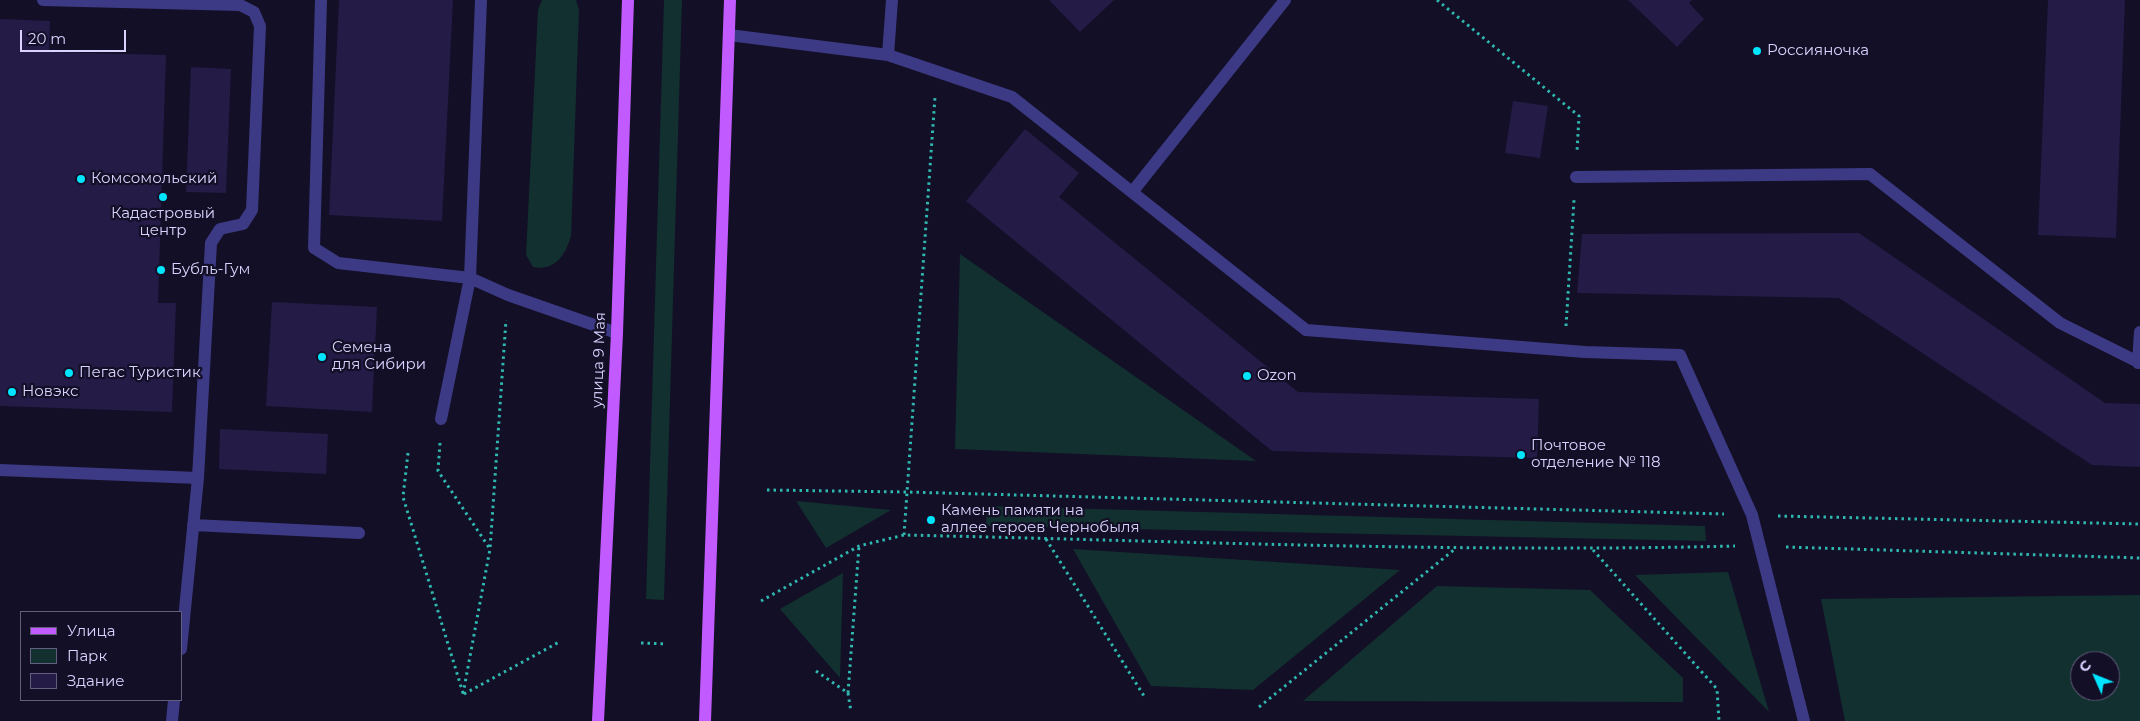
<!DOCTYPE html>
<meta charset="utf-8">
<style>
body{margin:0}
#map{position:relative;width:2140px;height:721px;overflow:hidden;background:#130f26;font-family:Montserrat,sans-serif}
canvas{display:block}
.legend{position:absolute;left:20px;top:611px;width:162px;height:90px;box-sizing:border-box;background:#130f26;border:1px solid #625e7d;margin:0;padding:6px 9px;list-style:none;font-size:15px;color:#d9d4ff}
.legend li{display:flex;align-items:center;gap:10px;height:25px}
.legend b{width:25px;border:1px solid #625e7d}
.north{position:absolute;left:2070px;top:651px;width:50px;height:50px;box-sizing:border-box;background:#130f26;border:1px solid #625e7d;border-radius:50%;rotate:314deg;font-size:14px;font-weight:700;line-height:20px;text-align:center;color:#d9d4ff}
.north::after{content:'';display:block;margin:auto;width:18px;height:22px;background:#00e5ff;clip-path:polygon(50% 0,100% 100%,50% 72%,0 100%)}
.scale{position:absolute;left:20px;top:30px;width:106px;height:22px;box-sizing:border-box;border:2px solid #d9d4ff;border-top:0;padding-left:6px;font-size:15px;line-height:18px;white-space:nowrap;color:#d9d4ff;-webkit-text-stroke:4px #130f26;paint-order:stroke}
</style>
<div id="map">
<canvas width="2140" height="721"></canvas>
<ul class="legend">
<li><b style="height:6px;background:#c25bff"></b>Улица</li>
<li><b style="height:14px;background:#12302f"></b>Парк</li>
<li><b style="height:14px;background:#241b47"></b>Здание</li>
</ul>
<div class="north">С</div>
<div class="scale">20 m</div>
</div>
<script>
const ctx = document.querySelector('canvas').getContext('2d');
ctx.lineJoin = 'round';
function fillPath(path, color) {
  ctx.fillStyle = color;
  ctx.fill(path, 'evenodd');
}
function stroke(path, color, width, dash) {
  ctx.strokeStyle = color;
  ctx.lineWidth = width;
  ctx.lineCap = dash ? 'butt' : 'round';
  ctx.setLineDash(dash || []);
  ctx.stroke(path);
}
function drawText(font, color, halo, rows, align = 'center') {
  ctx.font = font + ' Montserrat,sans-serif';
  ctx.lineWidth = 4.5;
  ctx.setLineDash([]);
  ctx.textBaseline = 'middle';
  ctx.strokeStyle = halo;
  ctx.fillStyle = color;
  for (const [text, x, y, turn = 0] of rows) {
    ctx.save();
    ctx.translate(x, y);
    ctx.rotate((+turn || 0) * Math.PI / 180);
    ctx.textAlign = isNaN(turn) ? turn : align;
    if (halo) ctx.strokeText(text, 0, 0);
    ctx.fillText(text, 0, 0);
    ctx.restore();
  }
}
const green = new Path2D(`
 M542 0H576L579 10 571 236C565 256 555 271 533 267L526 255 538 10Z
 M664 0H682L664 600 646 599Z
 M960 254 1256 461 955 449Z
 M796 501 891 510 826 548Z
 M987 506 1705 526 1706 541 986 526Z
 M1073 549 1400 570 1253 690 1151 686Z
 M1728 572 1769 712 1635 575Z
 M843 573 840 678 780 609Z
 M1437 586 1590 590 1683 678V702L1303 701Z
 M2140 595V721H1845L1821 599ZM2080 661H2110V691H2080Z`);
const building = new Path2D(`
 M339 0H453L442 221 329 215Z
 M1049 0H1114L1080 32Z
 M1628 0H1692L1689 3 1704 19 1677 47Z
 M2048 0H2125L2116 238 2038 235Z
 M0 19 50 21 49 52 166 55 158 303H176L172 412 0 406Z
 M191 67 231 69 226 193 186 192Z
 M1513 101 1548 106 1540 158 1505 153Z
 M1025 129 1079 173 1059 197 1298 392 1539 399 1537 458 1272 451 966 201Z
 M1859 233 2105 403 2140 404V467L2092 465 1839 298 1577 293 1582 234Z
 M272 302 377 307 372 412 266 406Z
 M220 429 328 434 326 474 219 469Z`);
const path = new Path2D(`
 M1437 0 1579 116 1577 152
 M1566 326 1574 200
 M440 443 438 471 490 549
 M408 453 403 497 463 693
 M767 490 906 492 1724 514
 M1778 516 2140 524
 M904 535 935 97
 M1046 539 1144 696
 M1786 547 2140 558
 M1593 550 1717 689 1719 721
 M761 601 859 546 904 535C1181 541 1458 553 1735 546
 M641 643 667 644
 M816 671 848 693 859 546
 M848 693 851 712
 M463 694 490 549 506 320
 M464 694 561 641
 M1259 707 1455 549`);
const minor = new Path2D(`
 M43 0 240 5 254 12 260 26 252 210 243 224 220 229 211 243 198 478
 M321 0 314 248 338 263 470 278 508 295 617 333
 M729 35 888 55 1012 97 1306 330 1585 352 1680 355 1752 515 1804 721
 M888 55 892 0
 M1576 177 1870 174 2060 323 2140 363
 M1133 191 1285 0
 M2138 363 2140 332
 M441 419 470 278 481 0
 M0 470 198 478 181 649
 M193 525 359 533
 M172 721 174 700`);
const major = new Path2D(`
 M598 721 617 333 628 0
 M705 721 730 0`);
const markers = [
 [1757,51,5,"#00e5ff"],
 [81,179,5,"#00e5ff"],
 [163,197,5,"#00e5ff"],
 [161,270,5,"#00e5ff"],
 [322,357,5,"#00e5ff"],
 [69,373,5,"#00e5ff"],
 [1247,376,5,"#00e5ff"],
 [12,392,5,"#00e5ff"],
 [1521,455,5,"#00e5ff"],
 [931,520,5,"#00e5ff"]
];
const poiNames = [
 ["Россияночка",1767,51],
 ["Комсомольский",91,179],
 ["Кадастровый",163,214,"center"],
 ["центр",163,231,"center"],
 ["Бубль-Гум",171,270],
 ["Семена",332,348],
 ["для Сибири",332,365],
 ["Пегас Туристик",79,373],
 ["Ozon",1257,376],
 ["Новэкс",22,392],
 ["Почтовое",1531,446],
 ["отделение № 118",1531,463],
 ["Камень памяти на",941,511],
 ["аллее героев Чернобыля",941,528]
];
const streetNames = [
 ["улица 9 Мая",599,360,-88]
];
fillPath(green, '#12302f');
fillPath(building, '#241b47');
stroke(path, '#2fb8b0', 3, [2.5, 4]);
stroke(minor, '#3d3a85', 12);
stroke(major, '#c25bff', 12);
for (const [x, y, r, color] of markers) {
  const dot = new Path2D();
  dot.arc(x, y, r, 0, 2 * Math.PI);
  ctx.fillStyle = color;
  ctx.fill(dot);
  stroke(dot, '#130f26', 2);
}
drawText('15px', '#d9d4ff', '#130f26', poiNames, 'left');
drawText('15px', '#d9d4ff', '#130f26', streetNames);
</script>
